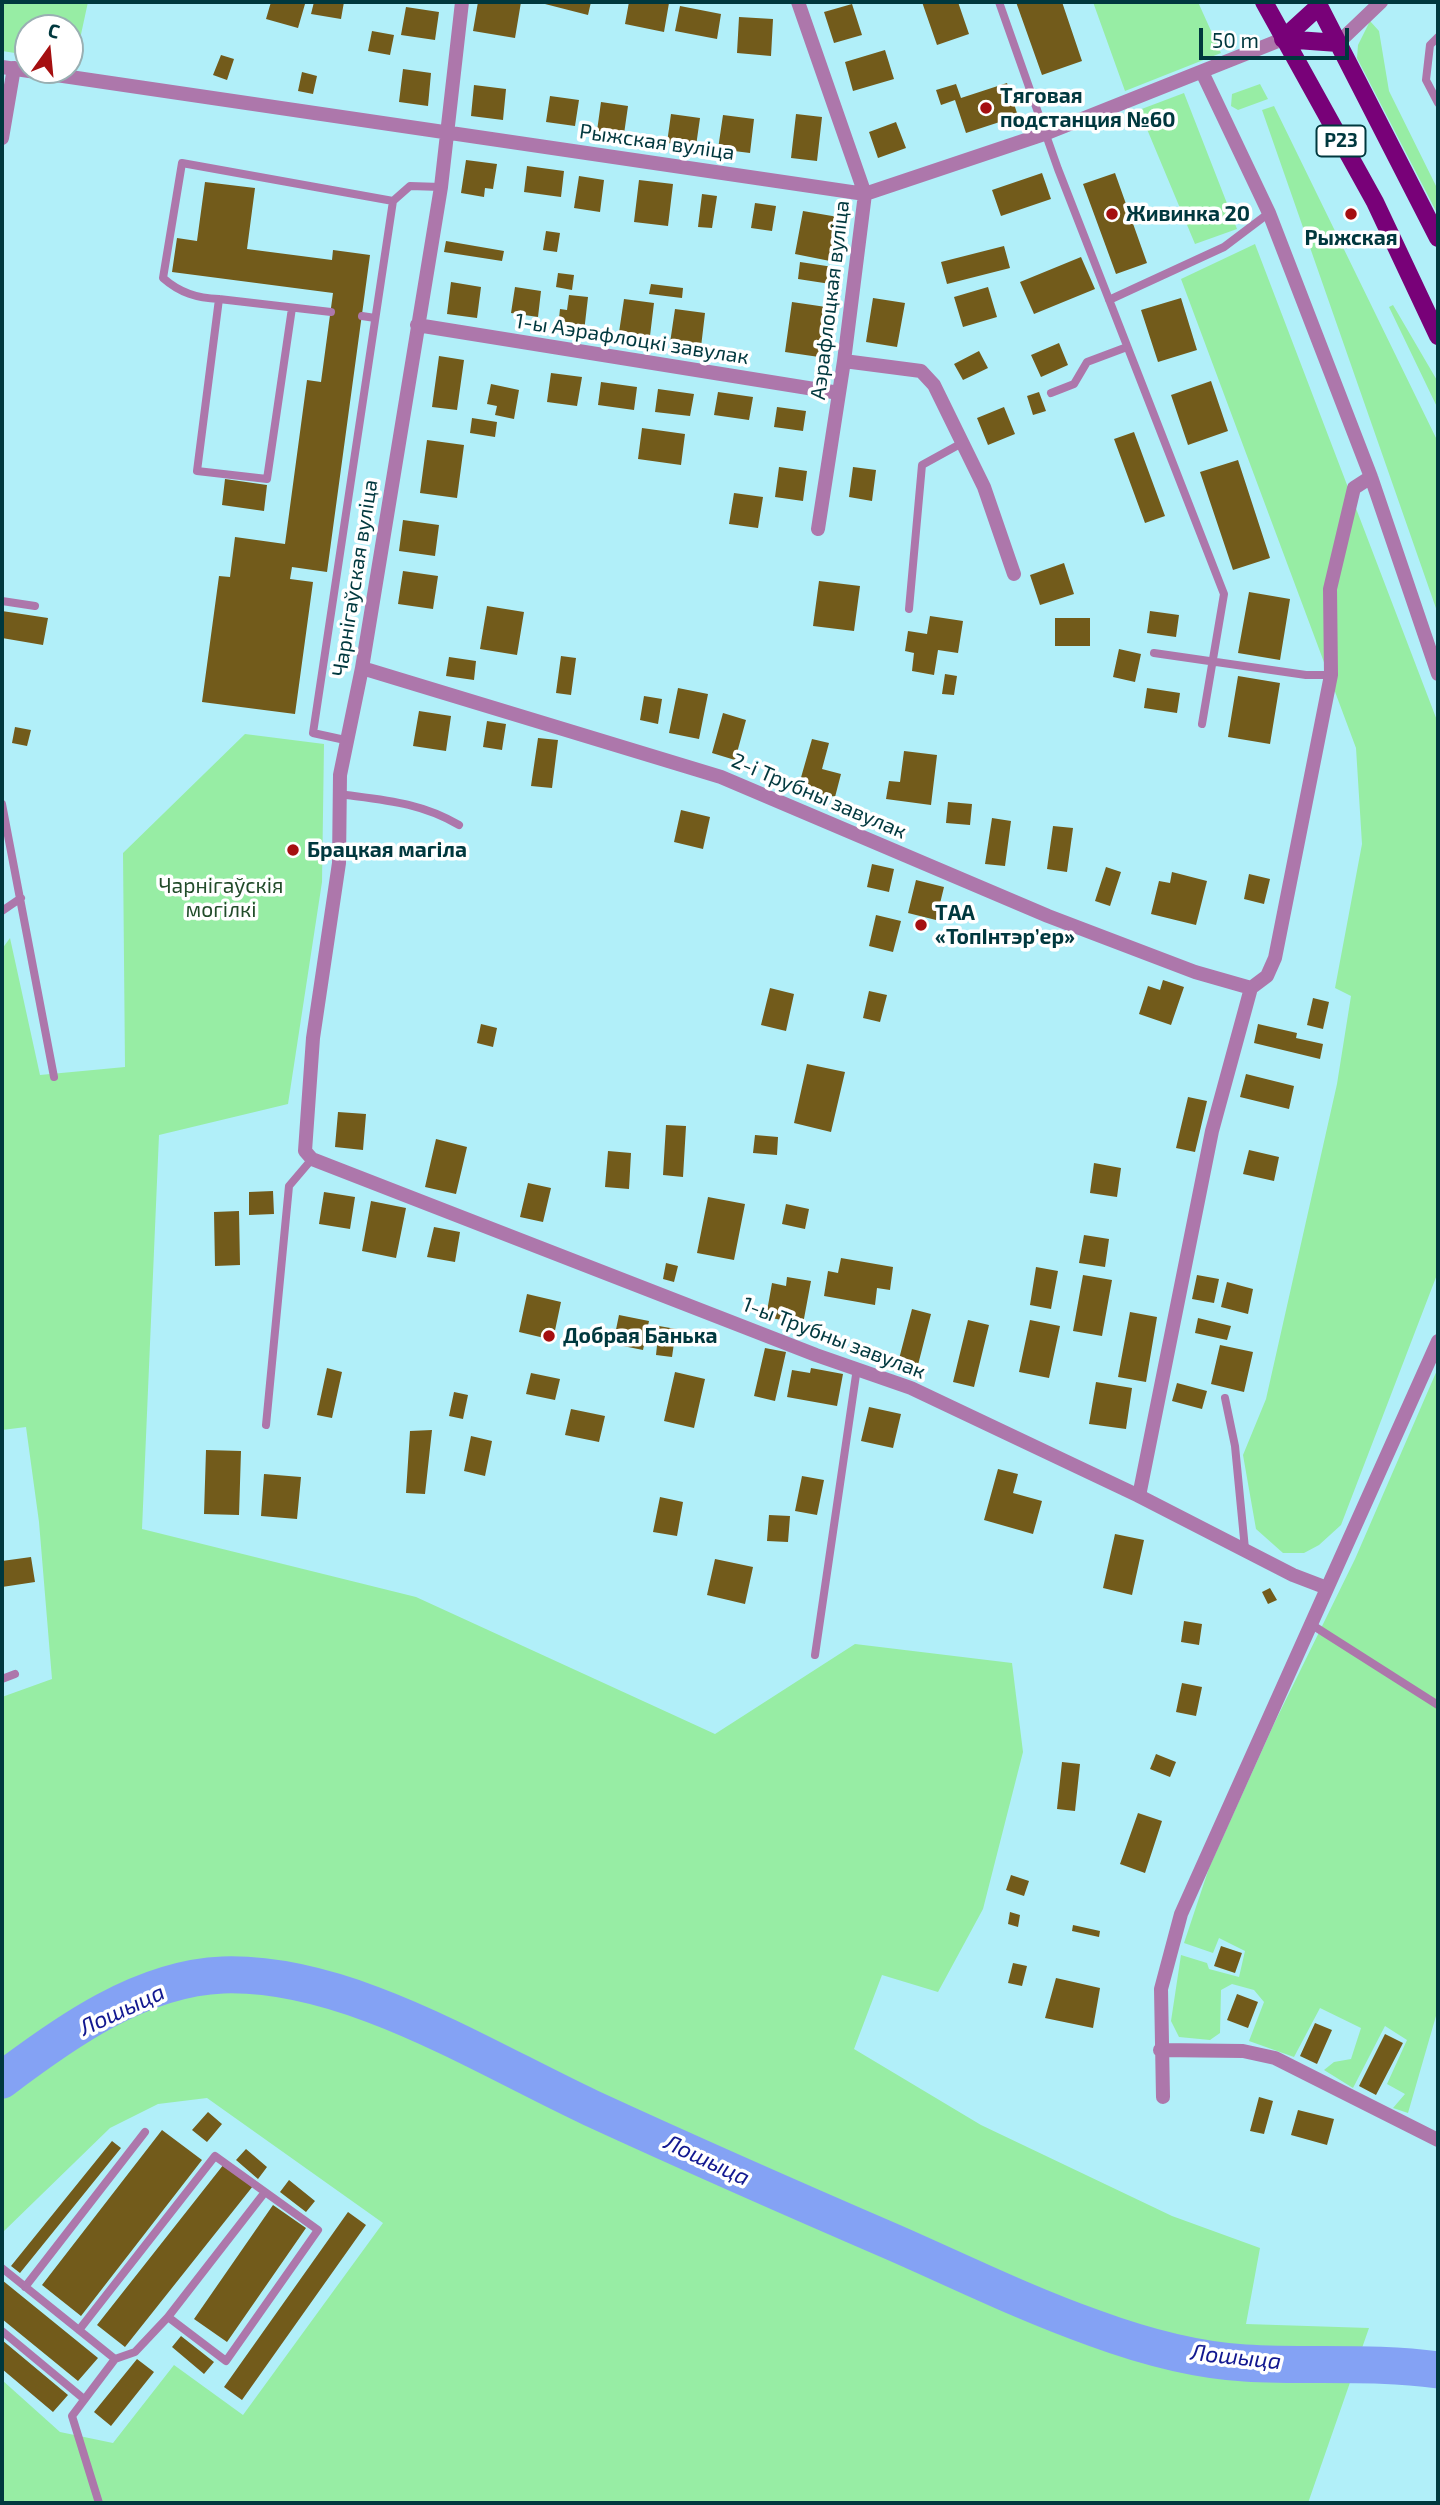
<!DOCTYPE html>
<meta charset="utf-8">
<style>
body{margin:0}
#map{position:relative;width:1440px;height:2505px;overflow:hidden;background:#b1eff9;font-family:"Exo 2",sans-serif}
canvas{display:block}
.frame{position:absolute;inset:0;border:4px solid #00383e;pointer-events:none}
.north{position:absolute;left:14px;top:14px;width:70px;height:70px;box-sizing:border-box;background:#fff;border:2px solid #99afb2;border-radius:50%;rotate:15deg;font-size:19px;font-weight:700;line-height:28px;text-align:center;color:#00383e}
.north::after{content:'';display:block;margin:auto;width:24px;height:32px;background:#a50f10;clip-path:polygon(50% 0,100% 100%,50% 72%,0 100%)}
.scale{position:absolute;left:1199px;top:28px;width:150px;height:32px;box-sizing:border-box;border:4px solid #00383e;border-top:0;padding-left:9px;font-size:21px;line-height:24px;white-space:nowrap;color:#00383e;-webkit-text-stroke:5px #fff;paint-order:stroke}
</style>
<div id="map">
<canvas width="1440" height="2505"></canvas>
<div class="frame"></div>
<div class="north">С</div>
<div class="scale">50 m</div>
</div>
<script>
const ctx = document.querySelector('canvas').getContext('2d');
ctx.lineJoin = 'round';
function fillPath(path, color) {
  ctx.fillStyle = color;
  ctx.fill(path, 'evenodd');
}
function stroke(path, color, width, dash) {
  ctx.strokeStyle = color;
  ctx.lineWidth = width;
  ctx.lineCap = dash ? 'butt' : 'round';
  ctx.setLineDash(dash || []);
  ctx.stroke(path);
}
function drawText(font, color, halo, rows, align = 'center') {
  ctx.font = font + ' "Exo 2",sans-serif';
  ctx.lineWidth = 7;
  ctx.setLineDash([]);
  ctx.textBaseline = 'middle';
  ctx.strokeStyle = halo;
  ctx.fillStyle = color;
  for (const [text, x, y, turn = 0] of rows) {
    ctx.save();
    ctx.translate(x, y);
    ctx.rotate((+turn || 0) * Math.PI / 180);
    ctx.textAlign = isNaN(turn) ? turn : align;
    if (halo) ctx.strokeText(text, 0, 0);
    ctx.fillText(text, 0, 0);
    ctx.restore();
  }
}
const green = new Path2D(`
 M2 2H88L75 62 70 61V28H28V55L2 51Z
 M1093 2H1198L1221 53 1125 91Z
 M1370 21 1379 31 1389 91 1438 190V215L1357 58 1358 45Z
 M1260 84 1268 99 1238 110 1231 106 1232 94Z
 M1184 93 1237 229 1195 244 1139 110Z
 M1274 106 1438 442V614L1262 110Z
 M1255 244 1438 723V1272L1341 1525 1319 1545 1304 1553H1283L1256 1529 1243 1455 1266 1399 1337 1084 1351 996 1335 988 1362 844 1356 748 1181 279Z
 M1393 305 1438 382V409L1389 307Z
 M245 734 324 744 322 882 288 1104 159 1135 142 1529 416 1597 715 1734 855 1644 1012 1663 1023 1752 983 1909 938 1992 882 1975 854 2049 981 2125 1172 2216 1260 2248 1246 2324 1369 2328 1308 2503H2V2380L60 2432 113 2443 174 2365 243 2415 383 2223 207 2098 158 2104 110 2128 2 2233V1697L52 1679 39 1522 26 1427 2 1430V949L10 938 40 1075 125 1067 123 853Z
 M1438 1368V2009L1408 2113 1393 2108 1405 2094 1387 2084 1407 2040 1385 2026 1353 2088 1324 2070 1334 2062 1351 2059 1361 2028 1320 2008 1294 2057 1249 2041 1264 2002 1254 1990 1232 1984 1221 1990 1220 2033 1210 2040 1179 2037 1171 2021 1181 1955 1207 1963 1209 1969 1239 1977 1245 1951 1219 1938 1213 1953 1184 1943 1209 1868 1273 1726 1355 1559Z`);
const river = new Path2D(`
 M2 2080C64 2033 141 1978 223 1975 347 1971 480 2056 591 2108 691 2154 793 2199 895 2243 961 2272 1026 2304 1094 2328 1143 2346 1193 2360 1245 2363 1310 2367 1374 2361 1438 2370`);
const building = new Path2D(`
 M271 2 305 4 298 28 266 19Z
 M314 2H344L341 19 311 14Z
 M478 2H521L515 38 473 31Z
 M546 2H591L588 15 545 4Z
 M629 2 669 3 664 32 625 24Z
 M922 2H958L969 34 937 45Z
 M1016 2H1062L1082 61 1042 75Z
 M852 4 862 35 834 43 824 12Z
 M680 6 721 14 717 39 675 31Z
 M406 7 439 12 435 40 401 35Z
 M739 17 773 19 771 56 737 53Z
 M372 31 394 35 390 55 368 51Z
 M885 50 894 79 853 91 845 62Z
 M221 55 234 59 227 80 213 75Z
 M403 69 431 73 428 106 399 102Z
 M302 72 317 76 313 94 298 91Z
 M1007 83 1018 116 966 133 955 100 941 105 936 90 956 84 961 98Z
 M474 85 506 89 503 120 471 116Z
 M550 96 579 100 575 126 546 122Z
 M601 102 628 106 624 134 597 131Z
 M671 114 700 118 696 146 667 143Z
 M796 114 822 117 817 161 791 158Z
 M723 115 754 119 750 153 718 149Z
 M896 122 906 148 878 158 869 132Z
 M466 160 497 164 493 189 485 188 484 197 461 193Z
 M527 166 564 171 561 197 524 192Z
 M1042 173 1051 199 1001 216 992 190Z
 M1115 173 1147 263 1116 274 1083 184Z
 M579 176 604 180 600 212 574 208Z
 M639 180 673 184 668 226 634 222Z
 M205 182 255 188 247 249 332 260 333 250 370 255 327 572 292 567 290 579 313 582 295 714 202 702 219 576 230 577 235 537 285 544 307 380 321 382 333 293 172 272 177 238 197 241Z
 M702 194 717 196 712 228 698 227Z
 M755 203 776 206 772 231 751 228Z
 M803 211 838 217 830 261 795 254Z
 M546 231 560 233 557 252 543 250Z
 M446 241 504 251 502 261 444 252Z
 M1004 246 1010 268 947 284 941 262Z
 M1081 257 1095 289 1034 314 1020 282Z
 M800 262 840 268 837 285 798 279Z
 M558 273 574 275 572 290 556 287Z
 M451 282 481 287 477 318 447 314Z
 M651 284 683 288 682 298 649 294Z
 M515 287 541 291 538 317 511 313Z
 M988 287 997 317 963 327 954 297Z
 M569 295 588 297 584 332 558 328 560 309 567 310Z
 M873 298 905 303 897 347 866 342Z
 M1181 298 1197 350 1158 362 1141 310Z
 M624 299 654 303 649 344 618 339Z
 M792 302 826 307 819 357 785 352Z
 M675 309 705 313 701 347 670 343Z
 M1059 343 1068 365 1041 377 1031 355Z
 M979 351 988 368 963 380 954 364Z
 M439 356 464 360 457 410 432 407Z
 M551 373 582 377 577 406 547 402Z
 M1211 381 1228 431 1188 445 1171 395Z
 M601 382 637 387 634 410 598 405Z
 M491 384 519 390 514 419 495 415 497 406 487 404Z
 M658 389 694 394 690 416 655 412Z
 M718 392 753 397 749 420 714 415Z
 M1039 392 1046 411 1033 415 1027 396Z
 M777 407 806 411 803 431 774 427Z
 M1004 407 1015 434 988 445 977 418Z
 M472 418 497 422 495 437 470 433Z
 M642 428 685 434 681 465 638 459Z
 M1134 432 1165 516 1145 523 1114 439Z
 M427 440 464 445 457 498 420 493Z
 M1238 460 1270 558 1233 570 1200 472Z
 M779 467 807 471 803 501 775 497Z
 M853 467 876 470 872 501 849 497Z
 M225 479 267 485 264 511 222 505Z
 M734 493 763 497 758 528 729 524Z
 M403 520 439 525 435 556 399 551Z
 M1064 563 1074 594 1040 605 1030 575Z
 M403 571 438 576 433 609 398 604Z
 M819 581 860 586 854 631 813 626Z
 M1249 592 1290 599 1280 660 1238 653Z
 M487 606 524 612 517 655 480 649Z
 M2 611 48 618 43 645 2 638Z
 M1150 611 1179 615 1176 637 1147 633Z
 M930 616 963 621 958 653 938 650 934 675 912 671 914 653 905 651 908 631 927 634Z
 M1055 618H1090V646H1055Z
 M1119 649 1141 654 1135 682 1113 677Z
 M561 656 576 658 571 695 556 693Z
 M449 657 476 661 474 680 446 676Z
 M945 674 957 676 954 695 942 694Z
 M1238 676 1280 683 1270 744 1228 737Z
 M678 688 708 694 699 739 669 733Z
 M1147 688 1180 693 1177 713 1144 708Z
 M644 696 662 699 658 724 640 720Z
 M419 711 451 716 446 751 413 746Z
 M723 713 746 720 735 760 712 753Z
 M487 721 506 724 502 750 483 747Z
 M15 727 31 730 27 746 12 743Z
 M538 738 558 740 552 788 531 786Z
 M812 739 829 743 822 769 841 774 835 797 829 795 825 806 805 800 807 791 798 788Z
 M904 751 937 755 931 805 886 799 889 781 900 782Z
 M948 802 972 804 970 825 946 823Z
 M681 810 710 817 703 849 674 842Z
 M992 818 1011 821 1005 866 985 864Z
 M1053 826 1073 828 1067 872 1047 869Z
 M872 864 894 869 889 892 867 887Z
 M1106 867 1121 872 1110 906 1095 901Z
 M1172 872 1207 881 1196 925 1151 914 1159 881 1170 883Z
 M1249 874 1270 879 1264 904 1244 899Z
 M916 880 944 887 936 920 908 913Z
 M876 915 901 921 893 952 869 946Z
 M1163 980 1184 987 1171 1025 1139 1014 1148 986 1160 990Z
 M770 988 794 994 786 1031 761 1025Z
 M869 991 887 995 880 1022 863 1018Z
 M1313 998 1329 1002 1323 1029 1307 1025Z
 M481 1024 497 1028 493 1047 477 1043Z
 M1258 1024 1297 1033 1296 1038 1323 1044 1320 1059 1254 1043Z
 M807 1064 845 1072 831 1132 794 1123Z
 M1246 1074 1294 1086 1289 1109 1240 1097Z
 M1188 1097 1207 1101 1195 1152 1176 1148Z
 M338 1112 366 1114 363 1150 335 1147Z
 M666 1125 686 1126 683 1177 663 1175Z
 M755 1135 778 1137 777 1155 753 1153Z
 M436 1139 467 1147 456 1194 425 1187Z
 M1249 1150 1279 1157 1274 1181 1243 1174Z
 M608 1151 631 1153 629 1189 605 1187Z
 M1094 1163 1121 1168 1117 1197 1090 1193Z
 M528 1183 551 1188 543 1222 520 1217Z
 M273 1191 274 1214 249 1215V1192Z
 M324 1192 355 1197 350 1229 319 1224Z
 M708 1197 745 1204 734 1260 697 1253Z
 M371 1201 406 1208 396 1258 362 1251Z
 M786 1204 809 1209 805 1229 782 1224Z
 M239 1211 240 1265 215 1266 214 1212Z
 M434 1227 460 1232 455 1262 427 1257Z
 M1084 1235 1109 1239 1105 1267 1079 1263Z
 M841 1258 893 1267 890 1290 877 1288 875 1305 824 1296 828 1271 838 1273Z
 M666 1263 678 1266 674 1282 663 1279Z
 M1036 1267 1058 1271 1051 1309 1030 1305Z
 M1083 1275 1112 1280 1102 1336 1073 1331Z
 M1197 1275 1219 1279 1214 1303 1192 1299Z
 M787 1277 811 1281 803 1324 766 1317 772 1283 786 1286Z
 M1227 1282 1253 1289 1248 1314 1221 1307Z
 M527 1294 561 1302 553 1340 519 1332Z
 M912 1309 931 1314 918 1365 899 1359Z
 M1130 1312 1157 1317 1146 1382 1118 1377Z
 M619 1315 649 1321 643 1350 613 1344Z
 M1198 1318 1231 1326 1227 1340 1195 1333Z
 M968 1320 989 1325 974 1387 953 1382Z
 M1030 1320 1060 1326 1049 1378 1019 1372Z
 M659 1326 676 1329 672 1357 656 1355Z
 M1220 1345 1253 1352 1244 1392 1211 1384Z
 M765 1348 786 1352 775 1401 754 1396Z
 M327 1368 342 1372 332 1418 317 1415Z
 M811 1368 843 1374 837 1406 787 1397 792 1370 810 1373Z
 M675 1372 705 1379 694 1428 664 1421Z
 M531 1373 560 1379 555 1400 526 1394Z
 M1096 1382 1132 1388 1126 1429 1089 1424Z
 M1177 1383 1207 1391 1202 1409 1172 1401Z
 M454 1392 468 1395 463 1419 449 1416Z
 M869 1407 901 1414 893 1448 861 1441Z
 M571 1409 605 1416 599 1442 565 1435Z
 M432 1430 425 1494 406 1493 410 1431Z
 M471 1436 492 1441 485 1476 464 1471Z
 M206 1450 241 1451 239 1515 204 1514Z
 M998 1469 1018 1474 1013 1493 1042 1501 1033 1534 984 1520Z
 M264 1474 301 1477 297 1519 261 1516Z
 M802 1476 824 1480 817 1515 795 1511Z
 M660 1497 683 1502 677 1536 653 1532Z
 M769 1515 790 1516 788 1542 767 1541Z
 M1115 1534 1144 1540 1132 1595 1103 1588Z
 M31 1557 35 1582 2 1587V1561Z
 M715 1559 753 1567 745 1604 707 1595Z
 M1270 1588 1277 1600 1268 1604 1262 1592Z
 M1184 1621 1202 1624 1199 1645 1181 1642Z
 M1182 1683 1202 1687 1196 1716 1176 1712Z
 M1156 1754 1176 1762 1170 1777 1150 1769Z
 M1062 1762 1080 1764 1075 1811 1057 1809Z
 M1138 1813 1162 1821 1145 1873 1120 1864Z
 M1011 1875 1029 1881 1024 1896 1006 1890Z
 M1010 1912 1020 1915 1018 1927 1008 1924Z
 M1073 1925 1100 1931 1099 1937 1072 1931Z
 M1221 1946 1242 1953 1235 1973 1214 1966Z
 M1013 1963 1027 1966 1022 1986 1008 1983Z
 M1056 1978 1100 1988 1093 2028 1045 2018Z
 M1237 1994 1258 2002 1248 2028 1227 2020Z
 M1315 2023 1332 2030 1317 2064 1300 2056Z
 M1385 2034 1403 2043 1376 2095 1359 2086Z
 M1259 2097 1273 2101 1264 2134 1250 2131Z
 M1298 2110 1334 2119 1327 2145 1291 2135Z
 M208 2112 222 2124 207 2142 192 2130Z
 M162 2130 202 2160 81 2316 42 2285Z
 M112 2141 121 2148 20 2273 11 2266Z
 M246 2149 267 2167 258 2179 236 2160Z
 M224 2164 253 2186 125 2347 97 2325Z
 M289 2180 315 2201 306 2212 280 2192Z
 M273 2205 306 2228 227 2342 194 2319Z
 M348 2212 366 2225 242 2400 224 2387Z
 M2 2280 98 2358 78 2381 2 2319Z
 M181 2336 214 2362 204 2374 172 2347Z
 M2 2340 68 2395 53 2412 2 2369Z
 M137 2359 154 2372 111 2426 94 2412Z`);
const service = new Path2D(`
 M999 2 1058 169 1224 594 1202 724
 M1438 37 1430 45 1426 80 1438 103
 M219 299 331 312
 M1109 300 1224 247 1269 213
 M292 308 267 479 197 471 219 299C197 298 180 293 163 278L182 163 393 201 410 186 441 187
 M362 316 375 318
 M1051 393 1074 384 1087 362 1127 347
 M2 601 35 606
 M909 609 922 465 962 443
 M1154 653 1306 675H1331
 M345 740 313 733 393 201
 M339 794C383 800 420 802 459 825
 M2 804 54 1077
 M2 911 21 898
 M1225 1398 1235 1446 1245 1549
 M266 1425 289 1186 312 1159
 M1309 1623 1438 1705
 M815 1655 857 1368
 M2 1679 15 1674
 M2 2268 115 2359 72 2416 99 2503
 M25 2287 145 2132
 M79 2330 215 2156 318 2230 226 2361 168 2317 265 2192
 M2 2331 84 2399
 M115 2359 135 2352 168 2317`);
const minor = new Path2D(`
 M462 2 441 187 362 668 340 775 339 863 313 1038 305 1151 312 1159 816 1355 911 1388 1139 1496 1293 1575 1327 1588
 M798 2 865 194 844 361 818 529
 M2 67 865 194 1047 133 1283 39
 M1202 72 1269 213 1371 477 1438 674
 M2 138 14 68
 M417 325 839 393
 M844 361 921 371 934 385 984 487 1014 574
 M362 668 721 777 1048 916 1195 972 1251 988
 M1139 1496 1212 1131 1251 988 1267 976 1275 958 1331 675 1330 589 1354 488 1371 477
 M1160 2050 1243 2051 1275 2058 1438 2140
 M1163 2097 1161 1989 1181 1914 1438 1341`);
const tertiary = new Path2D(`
 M1338 43 1381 2`);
const primary = new Path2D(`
 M1264 2 1375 202 1438 336
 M1317 2 1438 238
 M1283 39 1338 43
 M1283 39 1319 6`);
const markers = [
 [986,108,7,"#a50f10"],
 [1112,214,7,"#a50f10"],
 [1351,214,7,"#a50f10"],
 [293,850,7,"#a50f10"],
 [921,925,7,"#a50f10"],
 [549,1336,7,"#a50f10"]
];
const shields = [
 [1341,141,49]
];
const shieldNames = [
 ["Р23",1341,141]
];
const poiNames = [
 ["Тяговая",1000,96],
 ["подстанция №60",1000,120],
 ["Живинка 20",1126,214],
 ["Рыжская",1351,238,"center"],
 ["Брацкая магіла",307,850],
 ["ТАА",935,913],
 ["«ТопІнтэрʼер»",935,937],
 ["Добрая Банька",563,1336]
];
const streetNames = [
 ["Рыжская вуліца",657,142,8],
 ["Аэрафлоцкая вуліца",830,300,-83],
 ["1-ы Аэрафлоцкі завулак",632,339,9],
 ["Чарнігаўская вуліца",355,578,-81],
 ["2-і Трубны завулак",819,796,23],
 ["1-ы Трубны завулак",834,1338,21]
];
const parkNames = [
 ["Чарнігаўскія",221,886],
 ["могілкі",221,910]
];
const waterNames = [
 ["Лошыца",122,2010,-25],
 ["Лошыца",707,2160,25],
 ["Лошыца",1236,2357,6]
];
fillPath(green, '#97eda4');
stroke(river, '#84a2f4', 37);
fillPath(building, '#725b1b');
stroke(service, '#ad77ab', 8);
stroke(minor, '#ad77ab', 14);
stroke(tertiary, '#ad77ab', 14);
stroke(primary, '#780178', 18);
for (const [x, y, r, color] of markers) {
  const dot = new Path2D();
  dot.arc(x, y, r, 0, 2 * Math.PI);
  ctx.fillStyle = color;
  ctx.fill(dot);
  stroke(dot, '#fff', 2.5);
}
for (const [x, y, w] of shields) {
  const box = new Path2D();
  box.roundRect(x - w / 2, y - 15.5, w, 31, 5);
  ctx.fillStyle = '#fff';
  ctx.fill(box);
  stroke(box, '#00383e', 2);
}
drawText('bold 19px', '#00383e', null, shieldNames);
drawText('bold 21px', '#00383e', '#fff', poiNames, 'left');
drawText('21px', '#00383e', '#fff', streetNames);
drawText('21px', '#224c2a', '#fff', parkNames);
drawText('italic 23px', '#121890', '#fff', waterNames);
</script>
